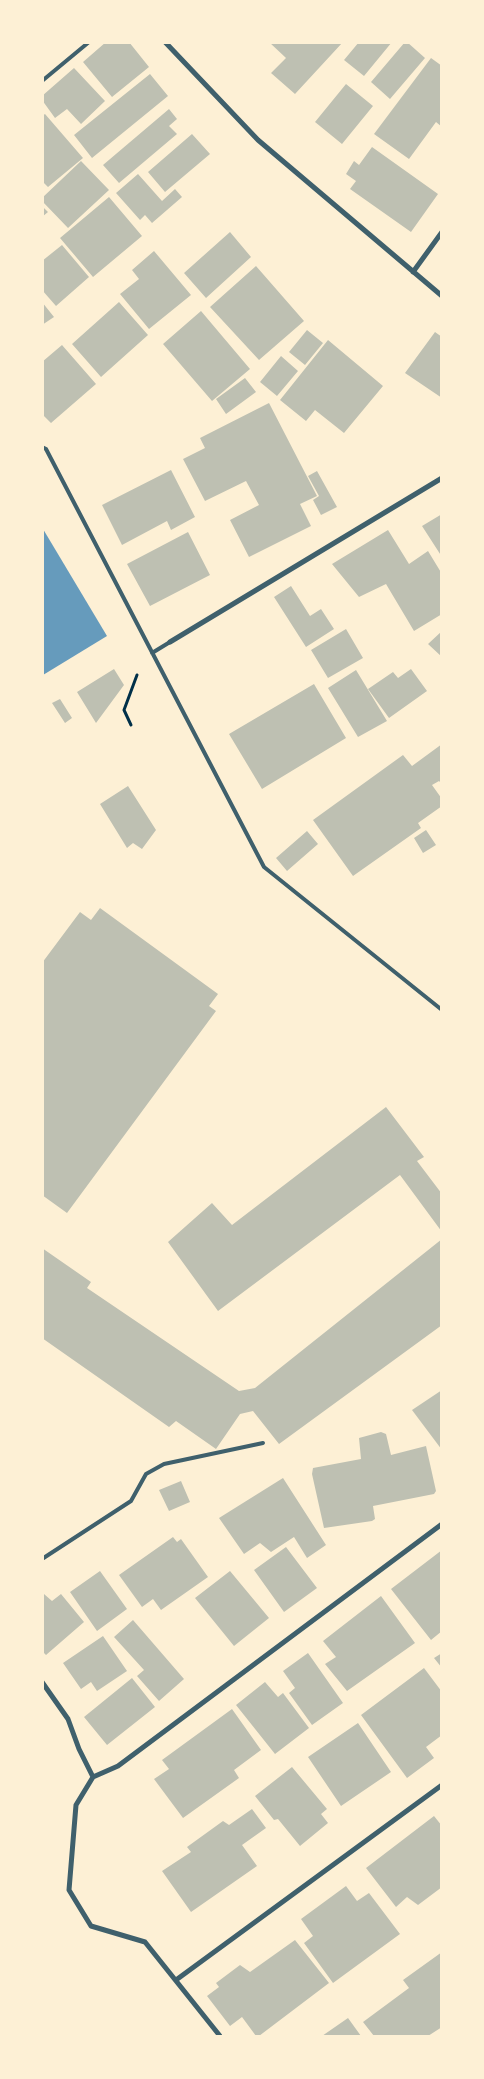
<!DOCTYPE html>
<style>
body{margin:0}
#map{position:relative;width:484px;height:2079px;overflow:hidden;background:#fdf0d5;font-family:Signika,sans-serif}
canvas{display:block}
.frame{position:absolute;inset:0;border:44px solid #fdf0d5;pointer-events:none}
</style>
<div id="map">
<canvas width="484" height="2079"></canvas>
<div class="frame"></div>
</div>
<script>
const ctx = document.querySelector('canvas').getContext('2d');
ctx.lineJoin = 'round';
function fillPath(path, color) {
  ctx.fillStyle = color;
  ctx.fill(path, 'evenodd');
}
function stroke(path, color, width, dash) {
  ctx.strokeStyle = color;
  ctx.lineWidth = width;
  ctx.lineCap = dash ? 'butt' : 'round';
  ctx.setLineDash(dash || []);
  ctx.stroke(path);
}
const water = new Path2D(`
 M43 529 107 636 43 675H42Z`);
const building = new Path2D(`
 M106 42H129L149 67 112 97 83 62Z
 M269 42H343L295 94 271 73 286 58Z
 M359 42H392L364 76 344 60Z
 M405 42H407L425 58 390 99 371 82Z
 M431 58 442 66V127L436 122 409 159 374 134Z
 M74 68 105 101 81 124 67 109 55 118 42 100V96Z
 M150 74 168 96 92 158 74 135Z
 M346 84 373 106 342 144 315 122Z
 M169 109 177 119 169 126 177 134 119 183 103 165Z
 M45 114 83 158 48 187 42 181V116Z
 M192 134 210 154 165 192 148 172Z
 M372 147 438 194 411 232 350 189 356 181 346 174 354 161 359 165Z
 M81 161 109 190 68 228 42 201V198Z
 M138 174 162 201 175 189 182 197 152 223 145 215 140 220 116 193Z
 M109 197 142 236 93 277 60 238Z
 M42 206 48 212 42 217Z
 M230 232 251 257 206 298 184 273Z
 M62 245 89 277 56 306 42 290V261Z
 M154 251 191 295 149 329 120 294 139 279 132 270Z
 M256 266 304 321 259 360 210 307Z
 M42 302 54 317 42 325Z
 M119 302 148 335 101 377 72 344Z
 M201 311 250 369 212 401 163 344Z
 M307 330 323 343 305 365 289 352Z
 M435 332 442 337V398L405 373Z
 M328 340 383 386 344 433 315 410 306 421 280 400Z
 M62 345 96 384 51 423 42 414V362Z
 M281 356 298 371 277 396 260 382Z
 M245 378 256 392 226 414 216 399Z
 M269 403 317 496 300 504 311 526 249 557 230 520 259 505 246 481 205 501 183 459 205 448 200 438Z
 M171 470 195 517 171 530 167 521 122 545 102 505Z
 M317 471 337 507 321 515 313 500 319 496 308 476Z
 M442 514V557L422 526Z
 M388 530 409 564 428 551 442 574V614L414 631 386 584 359 597 332 564Z
 M188 532 210 575 150 606 127 564Z
 M291 586 310 616 321 609 334 629 306 647 274 597Z
 M346 629 363 658 328 678 311 650Z
 M442 631V657L428 644Z
 M114 669 124 685 96 723 77 692Z
 M411 669 427 691 389 718 368 689 393 672 398 678Z
 M356 670 387 721 358 737 328 688Z
 M314 684 346 738 262 789 229 734Z
 M60 699 72 718 65 723 52 703Z
 M442 744V784L439 781 432 785 442 799V806L418 823 421 828 353 876 313 820 403 755 412 766Z
 M128 786 156 830 142 849 133 843 127 848 100 804Z
 M426 830 436 845 423 853 414 838Z
 M307 831 318 844 287 871 276 858Z
 M100 908 218 994 209 1006 216 1011 67 1213 42 1195V963L80 912 91 920Z
 M386 1107 424 1157 417 1161 442 1194V1232L400 1175 218 1311 168 1242 212 1203 232 1225Z
 M442 1239V1325L279 1444 253 1411 240 1414 216 1449 176 1421 169 1427 42 1338V1248L91 1282 87 1288 239 1391 255 1388Z
 M442 1390V1450L412 1410Z
 M381 1432 386 1434 391 1455 426 1446 436 1491 434 1494 373 1506 375 1519 372 1521 324 1528 312 1474 313 1468 361 1459 359 1438Z
 M283 1478 326 1545 307 1558 294 1537 271 1552 260 1543 244 1554 219 1518Z
 M181 1481 190 1502 169 1511 159 1490Z
 M173 1537 177 1542 181 1539 208 1577 161 1610 153 1599 142 1607 119 1575Z
 M286 1547 317 1588 284 1612 254 1570Z
 M442 1550V1631L431 1640 391 1589Z
 M100 1571 127 1609 97 1631 70 1592Z
 M230 1571 269 1618 234 1646 195 1598Z
 M44 1594 52 1601 61 1594 84 1622 46 1655 42 1651V1596Z
 M381 1596 415 1643 347 1691 325 1664 336 1657 323 1641Z
 M133 1620 184 1679 159 1701 137 1676 144 1670 114 1637Z
 M103 1636 127 1671 97 1691 91 1682 81 1689 63 1663Z
 M308 1653 343 1703 312 1725 289 1693 295 1688 283 1671Z
 M442 1653V1668L434 1658Z
 M424 1668 442 1692V1735L426 1747 434 1758 407 1778 361 1715Z
 M132 1678 155 1707 107 1745 84 1717Z
 M265 1682 278 1697 283 1693 309 1728 275 1754 236 1705Z
 M232 1709 261 1750 234 1770 239 1778 183 1818 154 1779 169 1769 162 1760Z
 M358 1723 391 1772 341 1806 308 1757Z
 M292 1767 327 1809 321 1814 328 1823 300 1846 278 1819 274 1820 255 1796Z
 M252 1809 266 1828 242 1845 257 1866 191 1912 162 1871 191 1852 187 1847 223 1821 229 1825Z
 M434 1816 442 1826V1887L418 1905 407 1897 396 1907 366 1868Z
 M346 1886 357 1901 369 1893 400 1934 333 1983 304 1943 313 1936 301 1919Z
 M295 1940 329 1983 259 2036H256L242 2017 230 2026 207 1996 219 1987 216 1983 240 1965 250 1972Z
 M442 1952V2027L428 2036H374L363 2022 409 1988 403 1980Z
 M348 2018 361 2036H322Z`);
const path = new Path2D(`
 M131 725 124 710 137 675`);
const service = new Path2D(`
 M42 81 89 42
 M42 447 46 449 264 867 442 1010
 M152 653 170 642
 M42 1559 131 1501 146 1474 164 1464 263 1443`);
const minor = new Path2D(`
 M165 42 258 140 442 296
 M413 272 442 232
 M170 642 442 478
 M42 1682 68 1719 79 1749 93 1777
 M176 1980 442 1785
 M220 2036 145 1942 91 1926 69 1890 76 1805 93 1777 118 1766 442 1524`);
fillPath(water, '#669bbc');
fillPath(building, '#bec0b2');
stroke(path, '#003049', 3);
stroke(service, '#3f606c', 4);
stroke(minor, '#3f606c', 5);
</script>
